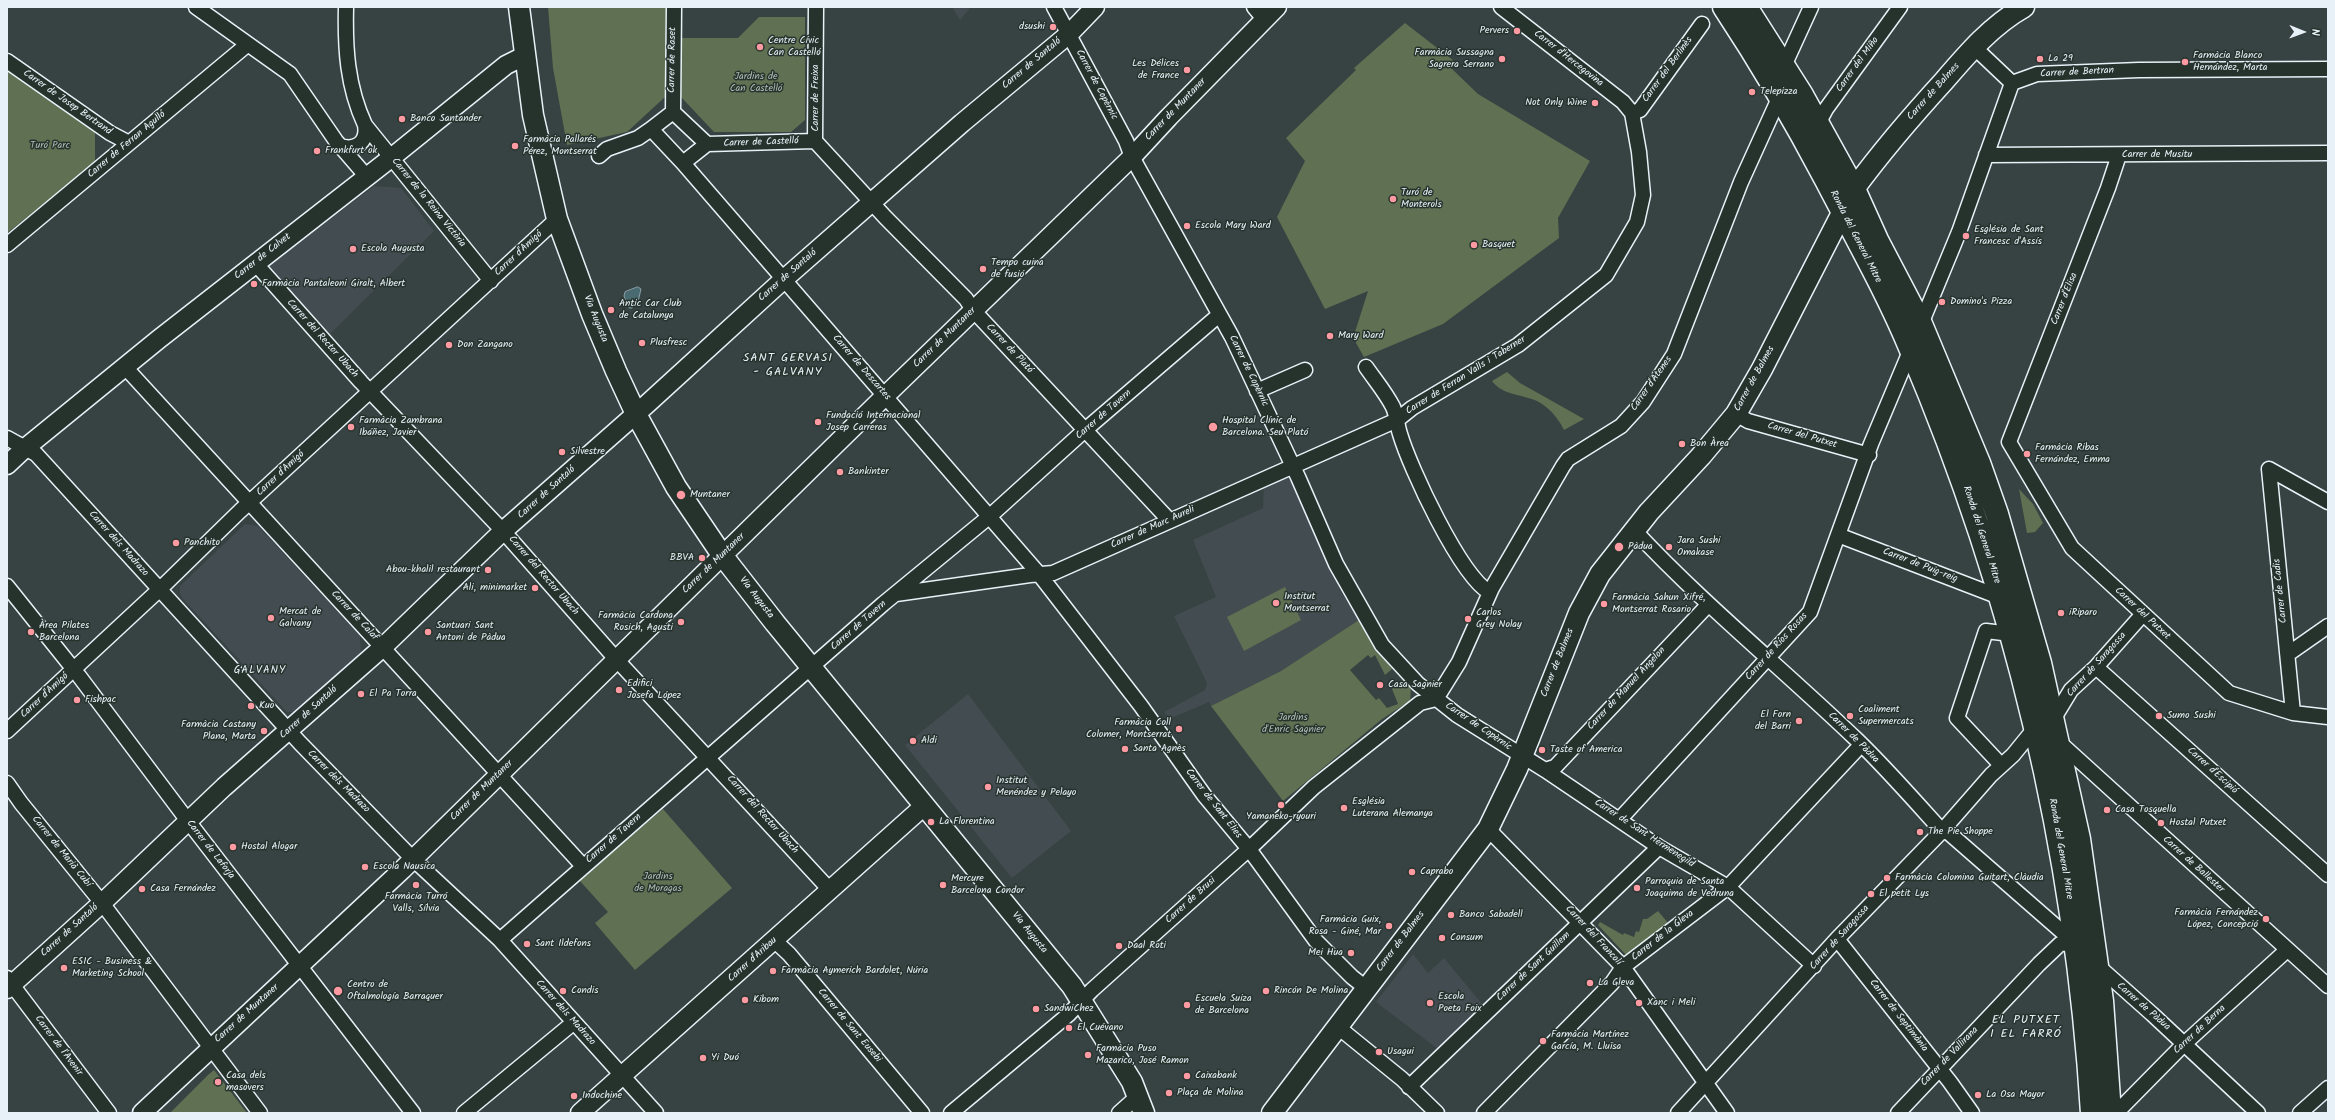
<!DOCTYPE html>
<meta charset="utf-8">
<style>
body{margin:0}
#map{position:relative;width:2335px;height:1120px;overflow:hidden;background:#374242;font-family:Kalam,sans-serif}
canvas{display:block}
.frame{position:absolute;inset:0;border:8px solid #e8f1f8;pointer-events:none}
.north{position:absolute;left:2283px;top:12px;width:40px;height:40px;-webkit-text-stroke:3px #26332d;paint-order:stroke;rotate:91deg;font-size:11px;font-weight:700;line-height:16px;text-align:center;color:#e8f1f8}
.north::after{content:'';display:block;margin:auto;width:14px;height:18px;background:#e8f1f8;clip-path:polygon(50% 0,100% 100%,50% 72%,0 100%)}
</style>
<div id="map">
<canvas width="2335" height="1120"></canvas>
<div class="frame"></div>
<div class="north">N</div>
</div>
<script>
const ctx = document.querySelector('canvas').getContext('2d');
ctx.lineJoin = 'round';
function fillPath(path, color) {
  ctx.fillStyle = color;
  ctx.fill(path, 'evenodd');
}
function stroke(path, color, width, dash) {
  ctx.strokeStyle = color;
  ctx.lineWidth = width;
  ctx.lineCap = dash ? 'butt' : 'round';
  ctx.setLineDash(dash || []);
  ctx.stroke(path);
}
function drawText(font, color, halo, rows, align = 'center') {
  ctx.font = font + ' Kalam,sans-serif';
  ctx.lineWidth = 3;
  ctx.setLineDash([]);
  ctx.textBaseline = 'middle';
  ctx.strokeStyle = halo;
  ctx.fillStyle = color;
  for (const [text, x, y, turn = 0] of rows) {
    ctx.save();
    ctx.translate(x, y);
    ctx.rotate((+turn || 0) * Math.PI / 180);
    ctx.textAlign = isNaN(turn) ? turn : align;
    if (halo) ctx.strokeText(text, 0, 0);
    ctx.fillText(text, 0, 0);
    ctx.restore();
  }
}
const built = new Path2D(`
 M952 7H971L960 20Z
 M374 186 401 188 434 231 330 334 267 267Z
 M1289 475 1341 592 1359 620 1281 671 1211 706 1209 702 1169 719 1164 712 1205 690 1207 683 1174 616 1216 597 1193 540 1263 508 1264 483Z
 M245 524 258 526 360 636 361 655 299 712H287L182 598 180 593V586Z
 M968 694 1071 831 1012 878 905 745Z
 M1413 954 1428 973 1444 958 1483 1005 1439 1050 1376 1002Z`);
const green = new Path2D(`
 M548 7H666L665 97 627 132 567 145 553 68Z
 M759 17H805V120L791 132H714L681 97V38H738Z
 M1405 23 1458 64 1451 68 1478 94 1590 161 1558 218 1559 238 1443 324 1364 357 1356 343 1355 332 1368 291 1325 309 1277 217 1305 161 1286 138 1356 70 1354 68Z
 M7 67 95 127V163L7 233Z
 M1507 372 1520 383 1584 419 1564 430C1558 418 1549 407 1537 401 1521 394 1502 395 1492 381Z
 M2019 489 2033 504 2043 523 2035 532 2027 533Z
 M1285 587 1301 620 1244 651 1227 617Z
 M1359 620 1392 669 1385 675 1375 655 1371 658 1368 655 1350 670 1376 700 1379 698 1387 708 1398 704 1392 689 1403 680 1411 688 1410 701 1382 719 1283 801 1211 706 1281 671Z
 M663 809 732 888 635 970 595 923 608 912 579 880Z
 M1658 911 1669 924 1627 956 1598 925 1600 922 1623 935 1624 933 1634 937 1636 931 1639 932 1643 919H1647Z
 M214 1070 247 1113H170L208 1075Z`);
const water = new Path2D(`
 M638 287 641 289 638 302 632 308H629L624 296 625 292Z`);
const minor = new Path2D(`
 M196 7 290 74 336 141 367 177
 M346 7C345 48 347 86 365 125L491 281
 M1054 7 1126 141 1132 157 1232 337 1298 477 1336 564 1382 645 1418 684 1457 715 1545 770 1659 847 1728 887 1814 966
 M1254 7 1264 19
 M1974 47 2012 83
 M7 61 110 133 129 143
 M1784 66 1811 7
 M2012 83 2037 74 2139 70 2328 69
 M673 112 674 7
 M673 112 651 129 683 163 707 144
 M673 112 707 144
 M1632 113 1640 110 1702 24
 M1818 124 1826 109 1900 7
 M815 141 885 217 966 299 973 310 1170 521
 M815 141 816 7
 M707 144 815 141
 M340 146C356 151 368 142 365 125
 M1986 155 2328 153
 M2119 155 2108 188 2009 442 2072 548 2229 693 2293 713 2328 717
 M599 156 607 149 638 138 651 129
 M683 163 1039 574 1141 706 1204 795 1249 849 1316 941 1352 977 1366 988
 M7 245 248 44
 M255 263 361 382 503 531 616 659 830 890
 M1921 324 1959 232 2012 83
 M125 367 583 866
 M1366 367C1375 380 1386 393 1393 407 1397 416 1397 425 1400 434 1410 468 1460 575 1489 592
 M1257 391 1305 370
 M1736 414 1748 421 1869 455
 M7 438 36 454 300 743 413 859 500 940 656 1113
 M2269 469 2293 713
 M2269 469 2328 502
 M1634 530C1704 605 1783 669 1857 740 1886 768 1914 800 1942 831L1949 833 2075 943
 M1838 535 2002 598
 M7 586 79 676 188 821 413 1113
 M896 594 1030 575 1053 573 1397 420 1412 408 1518 345 1606 275 1637 222 1643 195 1639 152 1632 113 1623 102 1501 7
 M2288 654 2328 626
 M2096 667 2328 875
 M2054 718 2071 690 2096 667 2143 614
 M7 731 160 589 240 511 557 219
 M2059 742 2328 986
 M2001 765 1957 718 1986 631 2011 634
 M1545 770 1555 767 1708 605
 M7 783 21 803 102 903 260 1113
 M1620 819 1810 612 1871 444 1911 349
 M1488 829 1623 967 1727 1113
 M1837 939 1950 1082 1972 1113
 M500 940 883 604 990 516 1085 430 1219 315
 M775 941 789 954 922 1113
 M2098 966 2152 1014 2258 1113
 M7 978 109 1113
 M1338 1027 1402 1079 1437 1113
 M1409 1087 1659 847
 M464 1113 573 1023
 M951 1113 1068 1015 1092 990 1249 849 1314 787 1420 703 1436 699 1459 662 1492 588 1563 466 1568 459 1621 426 1643 402 1674 354 1741 182 1780 96
 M1119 1113 1138 1096
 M1484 1113 1612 983 1623 967 1728 887 1861 745
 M1678 1113 1837 939 1942 831 1991 775 2013 755 2035 728
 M1898 1113 2039 964 2060 944 2075 943
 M2116 1113 2184 1044 2287 950
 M2300 1113 2328 1088`);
const tertiary = new Path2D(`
 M7 465 24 449 159 339 391 158 506 65 524 56
 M7 989 102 903 224 787 383 647 503 531 646 405 783 280 962 123 1069 34 1095 7
 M142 1113 402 870 885 396 1132 157 1169 117 1277 7
 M580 1113 924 806`);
const secondary = new Path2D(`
 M519 7 533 115 557 219 592 314 616 371 636 414 676 487 722 555 775 623 1072 986 1132 1082 1144 1113
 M1854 189C1882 151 1912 116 1944 81 1968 53 1992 25 2024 7
 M1272 1113 1488 829 1517 769 1579 613 1600 574 1649 512 1701 456 1736 414 1762 369 1843 211`);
const primary = new Path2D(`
 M1724 7C1761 63 1795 121 1826 180 1855 236 1887 292 1911 350 2014 592 2076 850 2092 1113
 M1746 7 1802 95 1854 189 1877 240 1921 324 1979 463 1997 514 2040 663 2079 839 2102 1001 2110 1113`);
const markers = [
 [1053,27,4,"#ff9aa2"],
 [1517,31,4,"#ff9aa2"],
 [760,47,4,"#ff9aa2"],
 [1502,59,4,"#ff9aa2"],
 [2040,59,4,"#ff9aa2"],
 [2185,62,4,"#ff9aa2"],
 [1187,70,4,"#ff9aa2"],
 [1752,92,4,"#ff9aa2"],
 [1595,103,4,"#ff9aa2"],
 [402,119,4,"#ff9aa2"],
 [515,146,4,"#ff9aa2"],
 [317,151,4,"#ff9aa2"],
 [1393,199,4,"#ff9aa2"],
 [1187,226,4,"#ff9aa2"],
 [1966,236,4,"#ff9aa2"],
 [1474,245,4,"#ff9aa2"],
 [353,249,4,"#ff9aa2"],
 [983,269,4,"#ff9aa2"],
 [254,284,4,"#ff9aa2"],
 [1942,302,4,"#ff9aa2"],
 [611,310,4,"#ff9aa2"],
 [1330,336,4,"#ff9aa2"],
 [642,343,4,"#ff9aa2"],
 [449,345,4,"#ff9aa2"],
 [818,422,4,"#ff9aa2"],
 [351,427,4,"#ff9aa2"],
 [1213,427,5,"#ff9aa2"],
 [1682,444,4,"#ff9aa2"],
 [562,452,4,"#ff9aa2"],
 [2027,454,4,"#ff9aa2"],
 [840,472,4,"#ff9aa2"],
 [681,495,5,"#ff9aa2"],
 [176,543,4,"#ff9aa2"],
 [1619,547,5,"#ff9aa2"],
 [1669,547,4,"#ff9aa2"],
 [702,558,4,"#ff9aa2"],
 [488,570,4,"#ff9aa2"],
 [535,588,4,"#ff9aa2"],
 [1276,603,4,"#ff9aa2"],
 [1604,604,4,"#ff9aa2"],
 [2061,613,4,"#ff9aa2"],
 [271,618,4,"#ff9aa2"],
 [1468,619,4,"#ff9aa2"],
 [681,622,4,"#ff9aa2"],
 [31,632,4,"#ff9aa2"],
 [428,632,4,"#ff9aa2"],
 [1380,685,4,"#ff9aa2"],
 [619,690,4,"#ff9aa2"],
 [361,694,4,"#ff9aa2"],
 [77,700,4,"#ff9aa2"],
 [251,706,4,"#ff9aa2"],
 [1850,716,4,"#ff9aa2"],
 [2159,716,4,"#ff9aa2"],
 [1799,721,4,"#ff9aa2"],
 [1179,729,4,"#ff9aa2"],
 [264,731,4,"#ff9aa2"],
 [913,741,4,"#ff9aa2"],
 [1125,749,4,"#ff9aa2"],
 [1542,750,4,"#ff9aa2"],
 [988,787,4,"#ff9aa2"],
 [1281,805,4,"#ff9aa2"],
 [1344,808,4,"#ff9aa2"],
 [2107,810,4,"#ff9aa2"],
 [931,822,4,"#ff9aa2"],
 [2161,823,4,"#ff9aa2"],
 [1920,832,4,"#ff9aa2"],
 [233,847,4,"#ff9aa2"],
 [365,867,4,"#ff9aa2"],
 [1412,872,4,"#ff9aa2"],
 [1887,878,4,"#ff9aa2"],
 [416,885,4,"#ff9aa2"],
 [943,885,4,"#ff9aa2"],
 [1637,888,4,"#ff9aa2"],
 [142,889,4,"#ff9aa2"],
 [1871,894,4,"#ff9aa2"],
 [1451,915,4,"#ff9aa2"],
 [2266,919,4,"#ff9aa2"],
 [1389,926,4,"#ff9aa2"],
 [1442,938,4,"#ff9aa2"],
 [527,944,4,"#ff9aa2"],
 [1119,946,4,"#ff9aa2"],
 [1351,953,4,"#ff9aa2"],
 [64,968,4,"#ff9aa2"],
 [773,971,4,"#ff9aa2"],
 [1590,983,4,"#ff9aa2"],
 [338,991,5,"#ff9aa2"],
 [563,991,4,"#ff9aa2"],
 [1266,991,4,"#ff9aa2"],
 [745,1000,4,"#ff9aa2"],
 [1430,1003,4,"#ff9aa2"],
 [1639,1003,4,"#ff9aa2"],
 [1187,1005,4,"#ff9aa2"],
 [1036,1009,4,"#ff9aa2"],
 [1069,1028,4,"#ff9aa2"],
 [1543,1041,4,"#ff9aa2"],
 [1379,1052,4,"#ff9aa2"],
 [1088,1055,4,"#ff9aa2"],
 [703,1058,4,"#ff9aa2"],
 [1187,1076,4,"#ff9aa2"],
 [218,1082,4,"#ff9aa2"],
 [1169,1093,4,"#ff9aa2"],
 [1978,1095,4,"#ff9aa2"],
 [574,1096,4,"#ff9aa2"]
];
const poiNames = [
 ["dsushi",1045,27,"right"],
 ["Pervers",1509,31,"right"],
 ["Centre Cívic",768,41],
 ["Can Castelló",768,53],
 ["Farmàcia Sussagna",1494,53,"right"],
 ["Sagrera Serrano",1494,65,"right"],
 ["Farmàcia Blanco",2193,56],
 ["Hernández, Marta",2193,68],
 ["La 29",2048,59],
 ["Les Délices",1179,64,"right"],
 ["de France",1179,76,"right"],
 ["Telepizza",1760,92],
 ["Not Only Wine",1587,103,"right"],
 ["Banco Santander",410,119],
 ["Farmàcia Pallarés",523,140],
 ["Pérez, Montserrat",523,152],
 ["Frankfurt ok",325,151],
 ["Turó de",1401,193],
 ["Monterols",1401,205],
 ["Escola Mary Ward",1195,226],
 ["Església de Sant",1974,230],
 ["Francesc d'Assís",1974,242],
 ["Basquet",1482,245],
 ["Escola Augusta",361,249],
 ["Tempo cuina",991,263],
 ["de fusió",991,275],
 ["Farmàcia Pantaleoni Giralt, Albert",262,284],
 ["Domino's Pizza",1950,302],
 ["Antic Car Club",619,304],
 ["de Catalunya",619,316],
 ["Mary Ward",1338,336],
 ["Plusfresc",650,343],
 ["Don Zangano",457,345],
 ["Fundació Internacional",826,416],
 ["Josep Carreras",826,428],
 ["Farmàcia Zambrana",359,421],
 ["Ibáñez, Javier",359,433],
 ["Hospital Clínic de",1222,421],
 ["Barcelona. Seu Plató",1222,433],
 ["Bon Àrea",1690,444],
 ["Farmàcia Ribas",2035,448],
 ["Fernández, Emma",2035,460],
 ["Silvestre",570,452],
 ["Bankinter",848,472],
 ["Muntaner",690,495],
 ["Jara Sushi",1677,541],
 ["Omakase",1677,553],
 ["Panchito",184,543],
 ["Pàdua",1628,547],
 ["BBVA",694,558,"right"],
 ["Abou-khalil restaurant",480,570,"right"],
 ["Ali, minimarket",527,588,"right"],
 ["Institut",1284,597],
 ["Montserrat",1284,609],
 ["Farmàcia Sahun Xifré,",1612,598],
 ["Montserrat Rosario",1612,610],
 ["Mercat de",279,612],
 ["Galvany",279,624],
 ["Carlos",1476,613],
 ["Grey Nolay",1476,625],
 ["iRiparo",2069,613],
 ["Farmàcia Cardona",673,616,"right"],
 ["Rosich, Agusti",673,628,"right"],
 ["Àrea Pilates",39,626],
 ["Barcelona",39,638],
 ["Santuari Sant",436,626],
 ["Antoni de Pàdua",436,638],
 ["Edifici",627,684],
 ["Josefa López",627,696],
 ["Casa Sagnier",1388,685],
 ["El Pa Torra",369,694],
 ["Fishpac",85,700],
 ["Kuo",259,706],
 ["Coaliment",1858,710],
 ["Supermercats",1858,722],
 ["El Forn",1791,715,"right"],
 ["del Barri",1791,727,"right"],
 ["Sumo Sushi",2167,716],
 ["Farmàcia Coll",1171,723,"right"],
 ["Colomer, Montserrat",1171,735,"right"],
 ["Farmàcia Castany",256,725,"right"],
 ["Plana, Marta",256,737,"right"],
 ["Aldi",921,741],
 ["Santa Agnès",1133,749],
 ["Taste of America",1550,750],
 ["Institut",996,781],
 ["Menéndez y Pelayo",996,793],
 ["Església",1352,802],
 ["Luterana Alemanya",1352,814],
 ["Casa Tosquella",2115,810],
 ["Yamaneko-ryouri",1281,817,"center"],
 ["La Florentina",939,822],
 ["Hostal Putxet",2169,823],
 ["The Pie Shoppe",1928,832],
 ["Hostal Alogar",241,847],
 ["Escola Nausica",373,867],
 ["Caprabo",1420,872],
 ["Farmàcia Colomina Guitart, Clàudia",1895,878],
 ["Mercure",951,879],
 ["Barcelona Condor",951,891],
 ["Parroquia de Santa",1645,882],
 ["Joaquima de Vedruna",1645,894],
 ["Casa Fernández",150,889],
 ["El petit Lys",1879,894],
 ["Farmàcia Turró",416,897,"center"],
 ["Valls, Sílvia",416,909,"center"],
 ["Farmàcia Fernández",2258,913,"right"],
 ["López, Concepció",2258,925,"right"],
 ["Banco Sabadell",1459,915],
 ["Farmàcia Guix,",1381,920,"right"],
 ["Rosa - Giné, Mar",1381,932,"right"],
 ["Consum",1450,938],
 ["Sant Ildefons",535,944],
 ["Daal Roti",1127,946],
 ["Mei Hua",1343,953,"right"],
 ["ESIC - Business &",72,962],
 ["Marketing School",72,974],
 ["Farmàcia Aymerich Bardolet, Núria",781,971],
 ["La Gleva",1598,983],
 ["Centro de",347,985],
 ["Oftalmología Barraquer",347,997],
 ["Condis",571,991],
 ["Rincón De Molina",1274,991],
 ["Escola",1438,997],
 ["Poeta Foix",1438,1009],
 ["Escuela Suiza",1195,999],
 ["de Barcelona",1195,1011],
 ["Kibom",753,1000],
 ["Xanc i Meli",1647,1003],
 ["SandwiChez",1044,1009],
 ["El Cuévano",1077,1028],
 ["Farmàcia Martínez",1551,1035],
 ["García, M. Lluïsa",1551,1047],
 ["Farmàcia Puso",1096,1049],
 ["Mazarico, José Ramon",1096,1061],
 ["Usagui",1387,1052],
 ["Yi Duó",711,1058],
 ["Casa dels",226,1076],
 ["masovers",226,1088],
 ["Caixabank",1195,1076],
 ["Plaça de Molina",1177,1093],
 ["La Osa Mayor",1986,1095],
 ["Indochine",582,1096]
];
const streetNames = [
 ["Carrer d'Hercegovina",1568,59,38],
 ["Carrer de Raset",673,60,-89],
 ["Carrer de Santaló",1032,64,-40],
 ["Carrer del Miño",1858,65,-54],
 ["Carrer del Berlinès",1668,70,-54],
 ["Carrer de Bertran",2077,73,-3],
 ["Carrer de Copèrnic",1096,85,62],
 ["Carrer de Balmes",1934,92,-48],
 ["Carrer de Freixa",816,98,-90],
 ["Carrer de Josep Bertrand",67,103,35],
 ["Carrer de Muntaner",1176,110,-46],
 ["Carrer de Castelló",761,143,-2],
 ["Carrer de Ferran Agulló",127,145,-40],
 ["Carrer de Musitu",2157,155],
 ["Carrer de la Reina Victòria",428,203,51],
 ["Ronda del General Mitre",1855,237,63],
 ["Carrer d'Amigó",519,254,-43],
 ["Carrer de Calvet",263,257,-38],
 ["Carrer de Santaló",788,276,-41],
 ["Carrer d'Elisa",2065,299,-68],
 ["Via Augusta",595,319,68],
 ["Carrer de Muntaner",945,338,-44],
 ["Carrer del Rector Ubach",322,339,48],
 ["Carrer de Plató",1009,349,47],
 ["Carrer de Descartes",861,368,49],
 ["Carrer de Copèrnic",1248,371,64],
 ["Carrer de Ferran Valls i Taberner",1466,376,-32],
 ["Carrer de Balmes",1755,379,-61],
 ["Carrer d'Atenes",1652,384,-55],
 ["Carrer de Tavern",1104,415,-41],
 ["Carrer del Putxet",1802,436,16],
 ["Carrer d'Amigó",281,474,-43],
 ["Carrer de Santaló",547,493,-42],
 ["Carrer de Marc Aureli",1153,528,-24],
 ["Ronda del General Mitre",1981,535,72],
 ["Carrer dels Madrazo",118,544,48],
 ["Carrer de Muntaner",714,564,-44],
 ["Carrer de Puig-reig",1920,566,21],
 ["Carrer del Rector Ubach",543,576,49],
 ["Carrer de Cadis",2281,591,-96],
 ["Via Augusta",756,598,52],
 ["Carrer del Putxet",2142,614,43],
 ["Carrer de Calaf",354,616,47],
 ["Carrer de Tavern",859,626,-41],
 ["Carrer de Ríos Rosas",1777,647,-48],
 ["Carrer de Balmes",1558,663,-68],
 ["Carrer de Saragossa",2097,665,-48],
 ["Carrer de Manuel Angelon",1627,689,-47],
 ["Carrer d'Amigó",45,696,-43],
 ["Carrer de Santaló",309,713,-42],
 ["Carrer de Copèrnic",1478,727,34],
 ["Carrer de Pàdua",1853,738,45],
 ["Carrer d'Escipió",2212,771,42],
 ["Carrer dels Madrazo",338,782,45],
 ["Carrer de Muntaner",482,791,-44],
 ["Carrer de Sant Elies",1213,804,52],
 ["Carrer del Rector Ubach",762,815,48],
 ["Carrer de Sant Hermenegild",1644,834,33],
 ["Carrer de Tavern",614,839,-41],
 ["Ronda del General Mitre",2060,849,80],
 ["Carrer de Laforja",210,850,52],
 ["Carrer de Marià Cubí",61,852,51],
 ["Carrer de Ballester",2193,865,42],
 ["Carrer de Brusi",1191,901,-42],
 ["Carrer de Santaló",70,931,-42],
 ["Via Augusta",1029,933,51],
 ["Carrer del Francolí",1593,936,47],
 ["Carrer de la Gleva",1663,936,-38],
 ["Carrer de Saragossa",1840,938,-48],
 ["Carrer de Balmes",1401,942,-53],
 ["Carrer d'Aribau",753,960,-42],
 ["Carrer de Sant Guillem",1534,967,-43],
 ["Carrer de Pàdua",2143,1007,41],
 ["Carrer dels Madrazo",565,1013,48],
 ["Carrer de Muntaner",247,1014,-42],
 ["Carrer de Septimània",1898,1016,52],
 ["Carrer de Sant Eusebi",849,1026,50],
 ["Carrer de Berna",2200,1030,-43],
 ["Carrer de l'Avenir",58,1046,53],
 ["Carrer de Vallirana",1950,1057,-46]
];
const parkNames = [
 ["Jardins de",756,77],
 ["Can Castelló",756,89],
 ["Turó Parc",50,146],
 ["Jardins",1293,718],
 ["d'Enric Sagnier",1293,730],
 ["Jardins",658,877],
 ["de Moragas",658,889]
];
const neighbourhoodNames = [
 ["GALVANY",260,671]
];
const quarterNames = [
 ["SANT GERVASI",788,359],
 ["- GALVANY",788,373],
 ["EL PUTXET",2026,1021],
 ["I EL FARRÓ",2026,1035]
];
fillPath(built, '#434c50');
fillPath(green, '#607052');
fillPath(water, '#496a70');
stroke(water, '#89a0a6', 1);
stroke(minor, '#e8f1f8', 17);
stroke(tertiary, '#e8f1f8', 21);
stroke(secondary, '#e8f1f8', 23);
stroke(primary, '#e8f1f8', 25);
stroke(minor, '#26332d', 14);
stroke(tertiary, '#26332d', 18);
stroke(secondary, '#26332d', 20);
stroke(primary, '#26332d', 22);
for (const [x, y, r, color] of markers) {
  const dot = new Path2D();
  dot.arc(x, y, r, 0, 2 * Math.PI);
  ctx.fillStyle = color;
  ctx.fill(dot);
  stroke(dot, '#26332d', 1.5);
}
drawText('10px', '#e8f1f8', '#26332d', poiNames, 'left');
drawText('10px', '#e8f1f8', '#26332d', streetNames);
drawText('10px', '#b2bdb6', '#26332d', parkNames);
ctx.letterSpacing = '1px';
drawText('11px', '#e8f1f8', '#26332d', neighbourhoodNames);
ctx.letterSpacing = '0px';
ctx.letterSpacing = '1px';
drawText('12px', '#e8f1f8', '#26332d', quarterNames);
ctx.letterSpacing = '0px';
</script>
